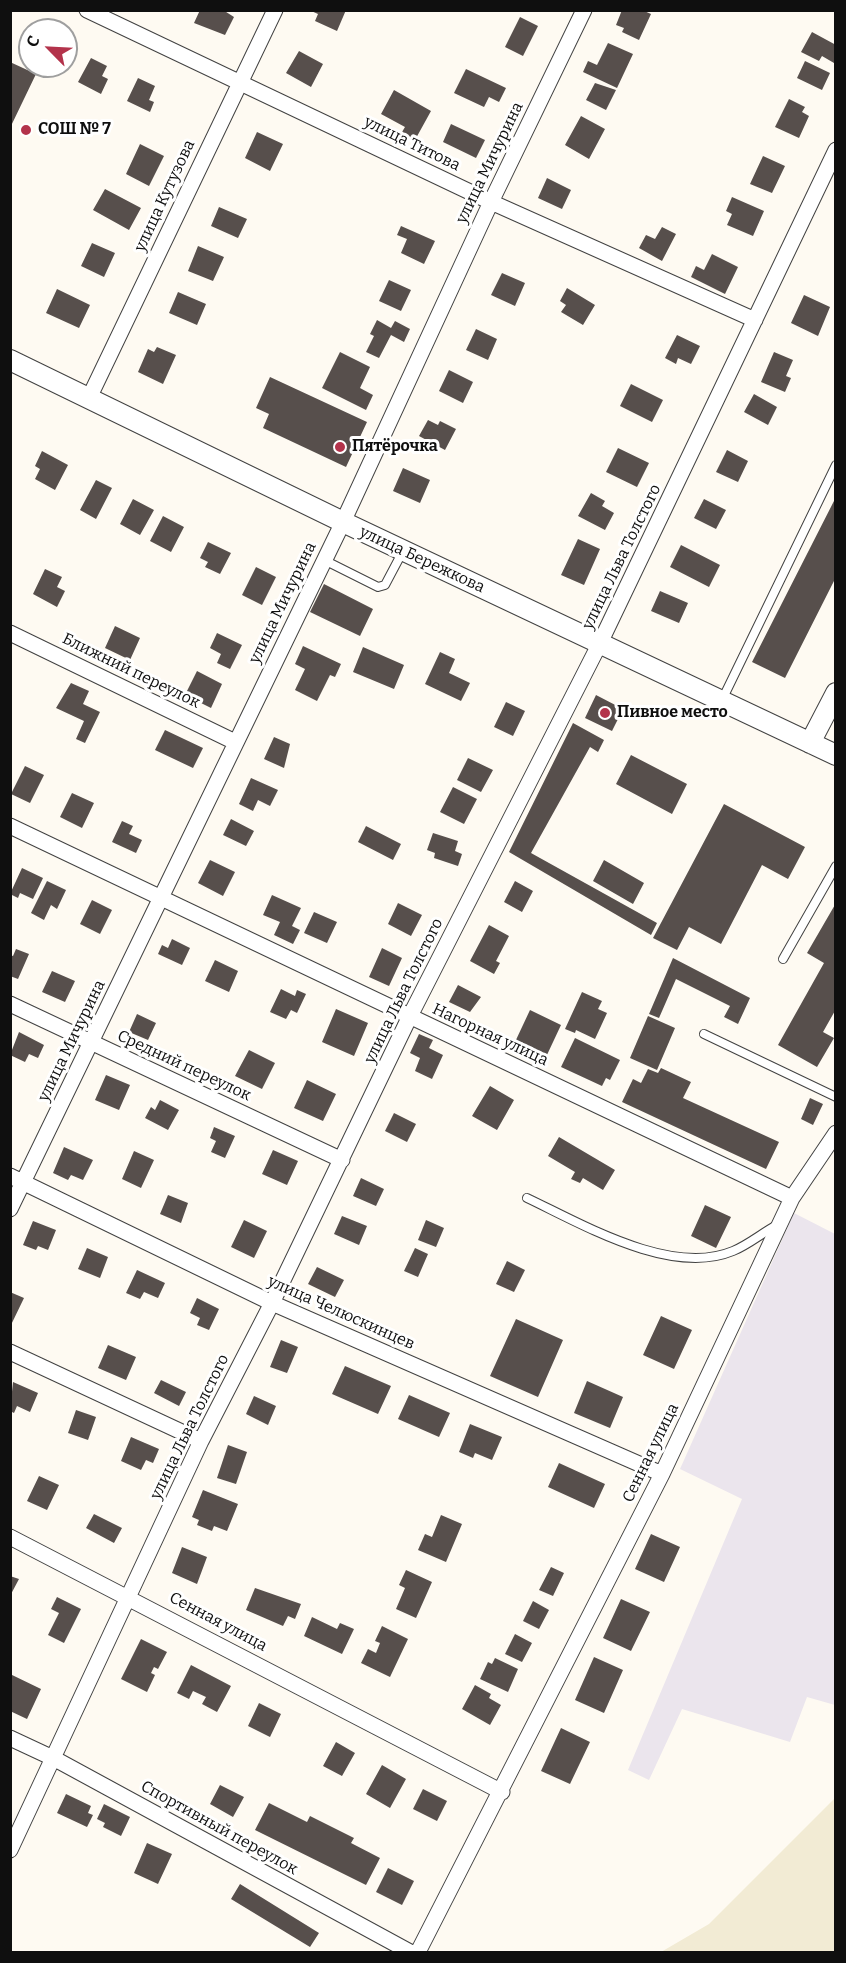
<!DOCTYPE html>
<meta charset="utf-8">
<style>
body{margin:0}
#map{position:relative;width:846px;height:1963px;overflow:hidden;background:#fefaf2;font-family:Bitter,serif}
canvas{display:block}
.frame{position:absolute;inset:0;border:12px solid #0f0f0f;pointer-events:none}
.north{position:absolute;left:18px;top:18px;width:60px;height:60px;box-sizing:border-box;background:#fff;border:2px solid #9f9f9f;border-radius:50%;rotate:294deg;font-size:16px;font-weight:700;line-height:24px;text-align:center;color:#0f0f0f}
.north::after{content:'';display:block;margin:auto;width:21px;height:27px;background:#b3334b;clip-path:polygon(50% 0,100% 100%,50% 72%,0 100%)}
</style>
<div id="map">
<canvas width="846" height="1963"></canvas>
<div class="frame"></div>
<div class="north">С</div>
</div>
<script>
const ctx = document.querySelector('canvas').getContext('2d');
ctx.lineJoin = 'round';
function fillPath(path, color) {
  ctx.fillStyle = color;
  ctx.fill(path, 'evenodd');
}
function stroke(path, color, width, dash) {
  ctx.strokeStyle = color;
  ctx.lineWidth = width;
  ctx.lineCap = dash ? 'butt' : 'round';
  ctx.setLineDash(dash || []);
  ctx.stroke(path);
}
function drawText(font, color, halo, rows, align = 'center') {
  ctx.font = font + ' Bitter,serif';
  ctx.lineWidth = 6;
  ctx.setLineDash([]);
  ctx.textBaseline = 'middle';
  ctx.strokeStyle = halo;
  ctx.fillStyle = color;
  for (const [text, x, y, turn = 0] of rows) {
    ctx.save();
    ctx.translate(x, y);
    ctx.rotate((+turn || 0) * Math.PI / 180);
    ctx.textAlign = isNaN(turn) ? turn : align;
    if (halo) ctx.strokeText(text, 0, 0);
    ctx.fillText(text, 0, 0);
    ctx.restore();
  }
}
const industrial = new Path2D(`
 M794 1213 835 1234V1705L807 1697 790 1742 682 1709 649 1780 628 1770 742 1499 680 1469Z`);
const farmland = new Path2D(`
 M835 1798V1952H661L709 1924Z`);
const building = new Path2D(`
 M200 10H223L234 17 225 35 194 23Z
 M309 10H346L337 31 315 21 318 14Z
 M622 10H642L651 14 639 40 622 32 624 28 616 25Z
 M520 17 538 26 523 56 505 47Z
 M812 32 836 45 834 63 822 56 819 61 801 52Z
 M608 43 633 54 617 88 583 72 588 61 597 65Z
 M299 51 323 64 311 87 286 73Z
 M91 58 107 66 102 76 108 79 101 94 78 82Z
 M805 61 830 73 822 90 797 78Z
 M10 62 36 74 10 128Z
 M466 69 506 88 499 102 489 97 484 107 454 93Z
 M138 78 155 86 149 100 154 102 150 112 127 101Z
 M595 83 616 90 606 110 586 100Z
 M394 90 431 111 415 140 402 132 405 127 381 114Z
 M789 99 805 107 802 112 809 116 799 138 775 127Z
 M581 116 605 129 589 159 565 145Z
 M451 124 485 140 476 158 443 142Z
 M257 132 283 144 270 171 245 158Z
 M140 144 164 156 149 186 126 174Z
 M763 156 785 166 772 193 750 184Z
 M547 178 571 190 562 209 538 198Z
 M105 189 141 208 129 230 93 210Z
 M732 197 764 211 753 236 727 225 732 214 726 211Z
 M219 207 247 219 238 238 211 226Z
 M401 226 435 241 424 264 401 253 407 239 397 235Z
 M662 227 676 234 662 261 639 248 646 235 655 239Z
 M92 243 115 253 104 277 81 266Z
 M198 246 224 257 213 281 188 271Z
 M712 254 738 267 725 294 691 277 696 266 704 270Z
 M502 273 525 283 515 306 491 295Z
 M389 280 411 290 401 311 379 301Z
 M567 288 595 305 583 325 561 312 566 305 560 301Z
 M57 289 90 305 79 328 46 313Z
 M178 292 206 304 197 325 169 313Z
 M804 295 830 307 818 336 791 323Z
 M377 320 391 328 395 321 410 329 404 342 391 335 379 358 366 352 374 336 370 334Z
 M476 329 497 339 488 360 466 350Z
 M677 335 700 346 691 364 678 358 676 364 665 358Z
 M157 347 176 355 163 384 138 372 148 349 154 352Z
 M340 352 370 367 360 388 373 395 366 410 322 388Z
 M774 352 793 360 786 376 791 378 785 392 761 382Z
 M449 370 473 382 463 403 439 391Z
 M270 377 367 422 346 467 263 428 269 414 256 408Z
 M631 384 663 400 652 422 620 406Z
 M754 394 777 407 768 425 744 412Z
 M428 420 438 425 440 421 456 429 445 450 419 436Z
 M618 448 649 463 637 487 606 472Z
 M727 450 748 461 738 482 716 472Z
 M42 451 68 465 55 490 35 479 40 469 35 466Z
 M403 468 430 480 420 503 393 491Z
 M96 480 112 488 96 519 80 510Z
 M591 493 605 501 602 506 614 513 605 530 578 516Z
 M836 497V577L785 678 752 662Z
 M133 499 154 510 140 535 120 524Z
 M704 499 726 510 716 529 694 518Z
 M163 516 184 527 171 552 150 541Z
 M578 539 600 549 584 585 561 575Z
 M208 542 231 553 220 574 205 567 208 562 200 558Z
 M681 545 720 565 709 587 670 567Z
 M256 567 276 577 262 605 242 595Z
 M45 569 62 577 57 587 65 591 57 607 33 594Z
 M324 584 373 609 360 636 310 612Z
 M660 591 688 603 679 623 651 611Z
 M115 626 140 638 130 660 105 648Z
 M217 633 242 645 230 669 217 663 221 654 210 648Z
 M303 646 341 664 335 677 330 675 317 701 295 690 305 669 295 664Z
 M363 647 404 665 394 689 353 672Z
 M440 652 455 659 449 673 470 683 461 701 425 684Z
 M197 671 222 684 211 708 185 695Z
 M71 683 89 691 83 704 100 712 85 743 76 739 84 721 56 708Z
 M596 695 623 709 612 731 585 718Z
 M506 702 525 711 513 736 494 727Z
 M573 723 604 740 598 752 590 747 531 853 657 923 651 935 509 852Z
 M165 730 203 748 193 768 155 750Z
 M274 737 290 744 284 768 264 759Z
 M631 755 687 784 672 814 616 784Z
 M468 758 493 770 481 792 457 780Z
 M25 766 44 775 30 803 11 794Z
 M251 778 278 790 270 806 258 800 253 811 239 804Z
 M453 787 477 799 464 824 440 812Z
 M72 793 94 803 82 828 60 817Z
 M724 804 805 847 788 879 762 865 721 944 689 927 677 950 653 938Z
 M231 819 254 831 246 846 223 835Z
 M122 821 133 826 129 834 142 840 136 853 112 842Z
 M366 826 401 844 393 860 358 842Z
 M433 833 458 841 455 851 462 854 458 866 434 858 435 853 427 850Z
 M210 860 235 872 223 896 198 883Z
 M604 860 644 883 633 904 593 881Z
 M22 868 43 878 33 899 20 893 18 898 10 894Z
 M47 881 66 890 57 909 51 905 44 920 31 913Z
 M515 881 533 891 522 912 504 902Z
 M272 895 301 908 292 926 300 930 293 944 274 935 280 922 263 915Z
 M92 900 112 910 100 934 80 924Z
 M398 903 422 915 411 936 388 924Z
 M836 903V1009L823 1032 834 1038 817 1067 778 1045 824 963 807 953Z
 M314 912 337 922 327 943 304 933Z
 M489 925 509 936 496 961 500 963 494 974 470 961Z
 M172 939 190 948 182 965 158 954 162 945 168 948Z
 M382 948 402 958 389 986 369 977Z
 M16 949 29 954 18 979 10 976V955L13 956Z
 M673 958 750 998 738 1024 724 1017 730 1006 676 979 659 1018 649 1014Z
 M215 960 238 971 229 992 205 981Z
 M52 971 75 981 65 1002 42 992Z
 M458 985 481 997 470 1012 449 1002Z
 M281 989 295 996 297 990 306 994 297 1013 291 1010 286 1019 270 1012Z
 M582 992 602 1001 598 1009 607 1013 595 1039 576 1030 575 1033 565 1029Z
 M336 1009 368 1023 354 1056 322 1042Z
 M530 1010 561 1025 546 1057 515 1042Z
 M137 1014 156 1023 148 1040 129 1032Z
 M648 1016 675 1028 657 1070 630 1058Z
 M19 1032 44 1045 38 1058 29 1054 25 1062 10 1055Z
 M419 1034 433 1040 429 1048 443 1055 432 1079 415 1071 420 1058 410 1053Z
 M575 1038 620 1060 610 1080 606 1078 602 1086 561 1067Z
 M249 1050 275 1063 262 1089 235 1076Z
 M661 1068 691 1082 683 1098 779 1142 766 1169 622 1102 633 1079 641 1083 648 1069 658 1073Z
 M106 1075 130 1085 119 1110 95 1100Z
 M307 1080 336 1094 323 1121 294 1108Z
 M490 1086 514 1100 497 1130 472 1116Z
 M810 1098 823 1104 813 1125 801 1119Z
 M160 1100 179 1110 168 1130 145 1118 151 1107 155 1110Z
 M394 1113 416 1124 407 1142 385 1131Z
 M214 1127 235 1136 225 1158 211 1152 216 1141 210 1138Z
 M559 1137 615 1170 603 1190 583 1178 580 1183 571 1179 575 1172 548 1156Z
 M64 1147 93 1160 83 1180 71 1175 68 1180 53 1173Z
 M273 1150 298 1161 287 1185 262 1174Z
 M134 1151 154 1160 141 1188 122 1179Z
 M361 1178 384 1189 376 1206 353 1196Z
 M168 1195 188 1203 181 1223 160 1214Z
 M705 1205 731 1217 716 1248 691 1236Z
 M342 1216 367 1226 359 1245 334 1234Z
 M244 1220 267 1231 254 1258 231 1247Z
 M426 1220 444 1228 436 1247 418 1240Z
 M33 1221 56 1230 48 1250 38 1246 36 1250 23 1245Z
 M87 1248 108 1257 100 1278 78 1269Z
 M415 1248 428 1254 418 1277 404 1271Z
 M507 1261 525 1270 514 1292 496 1284Z
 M317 1267 344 1280 335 1297 308 1284Z
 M137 1270 165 1283 158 1298 144 1292 140 1299 126 1293Z
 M10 1292 24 1298 10 1327Z
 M197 1298 219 1309 209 1330 197 1325 200 1318 190 1313Z
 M661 1316 692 1330 674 1369 643 1355Z
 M516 1319 563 1340 538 1397 490 1376Z
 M281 1340 298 1347 287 1373 270 1367Z
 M108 1345 136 1357 126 1380 98 1368Z
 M345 1366 391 1386 378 1414 332 1394Z
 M161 1380 186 1392 179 1406 154 1393Z
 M587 1381 623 1397 610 1428 574 1413Z
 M13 1382 38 1393 30 1412 17 1406 14 1413 10 1411Z
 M409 1395 450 1413 439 1437 398 1419Z
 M254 1396 276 1406 268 1425 246 1414Z
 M76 1410 96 1417 88 1440 68 1433Z
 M470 1424 502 1437 492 1460 475 1453 473 1458 459 1452Z
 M131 1437 159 1449 153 1463 146 1460 141 1470 121 1461Z
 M228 1445 247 1452 236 1484 217 1478Z
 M559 1463 605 1484 594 1508 548 1487Z
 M39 1476 59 1485 47 1510 27 1501Z
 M203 1490 238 1504 227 1531 214 1526 212 1531 197 1525 199 1520 192 1517Z
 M94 1514 122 1528 114 1543 86 1528Z
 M441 1515 462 1524 446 1562 418 1550 425 1534 432 1537Z
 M651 1534 680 1547 664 1582 635 1569Z
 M182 1547 207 1557 197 1584 172 1573Z
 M551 1567 564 1573 553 1596 539 1590Z
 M406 1570 432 1582 416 1618 396 1609 405 1588 399 1585Z
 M10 1576 19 1579 10 1596Z
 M255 1588 301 1604 295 1619 288 1616 283 1626 246 1610Z
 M57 1597 81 1609 64 1643 48 1635 59 1613 51 1609Z
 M621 1599 650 1612 631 1651 603 1638Z
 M533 1601 549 1610 539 1629 523 1621Z
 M312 1617 337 1629 340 1623 354 1629 342 1654 304 1636Z
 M382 1626 408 1639 390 1677 361 1663 368 1649 376 1653 380 1643 375 1641Z
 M515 1634 532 1643 522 1662 505 1654Z
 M141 1639 167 1652 158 1669 154 1667 151 1673 155 1675 147 1692 121 1679Z
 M594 1657 623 1670 604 1713 575 1700Z
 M495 1658 518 1669 508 1692 480 1679 488 1662 492 1664Z
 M191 1665 231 1686 217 1712 202 1704 206 1697 193 1691 189 1699 177 1693Z
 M10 1674 41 1689 27 1719 10 1711Z
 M475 1685 491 1694 489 1698 501 1705 490 1725 462 1709Z
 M259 1703 281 1714 270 1737 248 1726Z
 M561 1728 590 1742 570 1784 541 1771Z
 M336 1742 355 1753 342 1776 323 1766Z
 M382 1765 406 1779 390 1808 366 1794Z
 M220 1785 244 1797 233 1817 210 1804Z
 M423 1789 447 1801 437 1821 413 1809Z
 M66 1794 91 1806 88 1813 93 1815 87 1827 57 1813Z
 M269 1803 307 1822 310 1816 354 1838 351 1843 380 1858 366 1885 255 1830Z
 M104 1804 130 1817 121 1836 103 1827 105 1823 97 1819Z
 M147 1843 172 1854 158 1884 134 1873Z
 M388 1868 414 1881 402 1905 376 1892Z
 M240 1884 319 1933 310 1947 231 1899Z`);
const service = new Path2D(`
 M324 560 378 587 385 585 403 551
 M722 700 836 465
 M783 959 836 866
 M704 1034 836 1097
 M527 1198C582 1224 671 1277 733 1251 748 1245 762 1233 777 1225`);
const minor = new Path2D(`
 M87 10 491 202 755 320
 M89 398 275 10
 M10 633 235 742
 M10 826 792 1198
 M10 1004 342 1160
 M10 1176 272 1303 662 1474
 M10 1209 343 522 491 202 584 10
 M10 1352 201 1441
 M10 1537 502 1792
 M10 1738 55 1759 410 1952
 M10 1850 201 1441 272 1303 410 1016 600 643 836 150
 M418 1952 662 1474 792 1198 836 1133`);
const tertiary = new Path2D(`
 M10 360 343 522 836 755
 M810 743 836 693`);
const markers = [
 [26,130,6,"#b3334b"],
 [340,447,6,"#b3334b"],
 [605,713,6,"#b3334b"]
];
const poiNames = [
 ["СОШ № 7",38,130],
 ["Пятёрочка",352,447],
 ["Пивное место",617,713]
];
const streetNames = [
 ["улица Титова",412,144,26],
 ["улица Мичурина",490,163,-64],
 ["улица Кутузова",165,196,-65],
 ["улица Льва Толстого",622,557,-64],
 ["улица Бережкова",422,560,25],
 ["улица Мичурина",283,603,-64],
 ["Ближний переулок",131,671,26],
 ["улица Льва Толстого",404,991,-64],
 ["Нагорная улица",490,1035,25],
 ["улица Мичурина",72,1041,-64],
 ["Средний переулок",184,1066,25],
 ["улица Челюскинцев",341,1313,24],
 ["улица Льва Толстого",190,1427,-64],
 ["Сенная улица",651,1453,-64],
 ["Сенная улица",218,1622,28],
 ["Спортивный переулок",219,1828,29]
];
fillPath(industrial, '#ebe5ed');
fillPath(farmland, '#f2ebd4');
fillPath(building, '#574f4c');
stroke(service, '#424242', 10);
stroke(minor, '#424242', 17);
stroke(tertiary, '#424242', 22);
stroke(service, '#fff', 8);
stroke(minor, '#fff', 15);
stroke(tertiary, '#fff', 20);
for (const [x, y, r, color] of markers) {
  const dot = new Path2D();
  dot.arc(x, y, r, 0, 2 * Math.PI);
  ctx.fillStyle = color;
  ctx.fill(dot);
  stroke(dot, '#fff', 2);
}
drawText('bold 16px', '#0f0f0f', '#fff', poiNames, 'left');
drawText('16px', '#0f0f0f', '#fff', streetNames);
</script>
